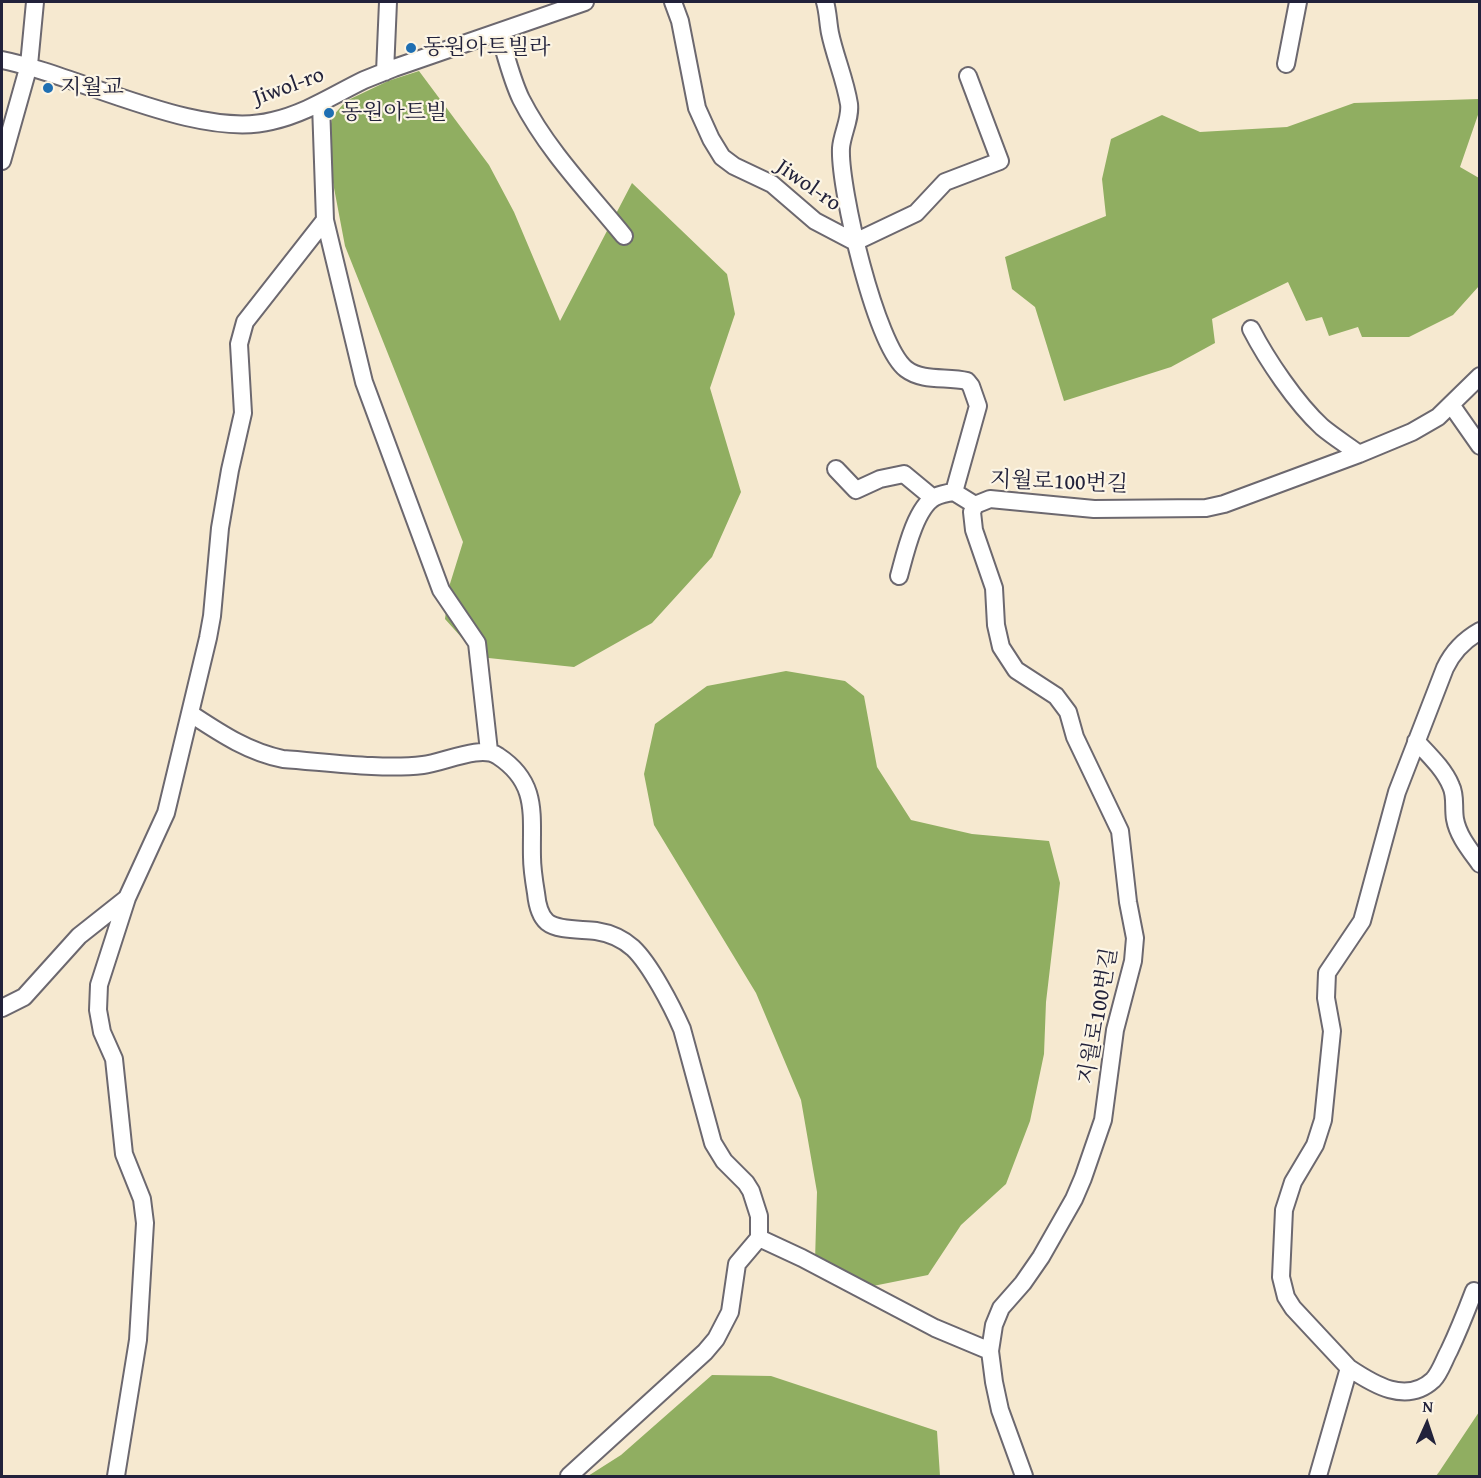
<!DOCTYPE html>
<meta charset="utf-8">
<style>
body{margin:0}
#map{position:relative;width:1481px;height:1478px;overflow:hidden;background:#f6e9d0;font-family:"Gentium Book Plus",serif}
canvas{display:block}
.frame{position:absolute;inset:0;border:3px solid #22223b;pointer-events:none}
.north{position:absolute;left:1397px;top:1394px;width:60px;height:60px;-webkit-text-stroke:4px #fcf5e5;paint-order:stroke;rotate:3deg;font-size:16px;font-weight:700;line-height:24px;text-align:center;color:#22223b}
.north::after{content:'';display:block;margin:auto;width:21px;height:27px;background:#22223b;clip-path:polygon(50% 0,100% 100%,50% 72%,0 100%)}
</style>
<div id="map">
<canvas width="1481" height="1478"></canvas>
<div class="frame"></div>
<div class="north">N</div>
</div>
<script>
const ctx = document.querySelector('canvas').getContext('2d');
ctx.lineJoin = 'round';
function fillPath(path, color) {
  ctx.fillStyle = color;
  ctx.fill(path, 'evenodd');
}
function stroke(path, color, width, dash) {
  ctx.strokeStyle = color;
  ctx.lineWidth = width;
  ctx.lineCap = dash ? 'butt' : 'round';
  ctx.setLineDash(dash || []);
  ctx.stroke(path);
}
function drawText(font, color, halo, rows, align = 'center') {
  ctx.font = font + ' "Gentium Book Plus","Noto Serif KR",serif';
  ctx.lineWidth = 4.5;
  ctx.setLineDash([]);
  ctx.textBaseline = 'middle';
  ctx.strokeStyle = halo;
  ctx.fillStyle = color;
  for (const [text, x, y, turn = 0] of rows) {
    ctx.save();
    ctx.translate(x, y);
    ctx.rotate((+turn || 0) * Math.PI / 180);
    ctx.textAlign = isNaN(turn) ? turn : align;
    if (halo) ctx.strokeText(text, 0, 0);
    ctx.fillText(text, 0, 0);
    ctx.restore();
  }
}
const forest = new Path2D(`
 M419 71 489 165 514 212 560 321 632 183 727 274 735 314 710 388 741 492 712 557 652 623 574 667 479 657 445 619 449 587 463 542 345 246 327 151 332 117 346 101 388 81Z
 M1479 99V112L1460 167 1479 178V286L1453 315 1409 337H1362L1358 327 1329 336 1322 317 1306 321 1288 282 1212 319 1215 343 1171 367 1064 401 1035 307 1012 289 1005 257 1106 216 1102 179 1111 139 1162 115 1200 132 1287 127 1354 103Z
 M786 671 845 681 864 696 877 767 911 820 972 834 1049 841 1060 883 1046 1002 1044 1054 1030 1121 1006 1184 961 1225 928 1275 863 1288 815 1261 817 1192 801 1100 756 993 654 825 644 774 655 724 707 686Z
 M712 1375 771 1376 937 1431 940 1476H588L621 1455Z
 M1479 1412V1476H1436L1439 1472Z`);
const minor = new Path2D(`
 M673 2 680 21 697 108 711 139 722 157 734 166 772 184 815 221 855 242 916 213 945 182 1000 161 968 76
 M825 2C828 12 828 23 830 33 835 57 845 79 849 104 851 118 842 134 841 148 839 188 876 346 906 369 923 382 947 376 967 381L971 386 978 406 954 492
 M499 33C506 55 511 78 521 99 547 150 588 192 624 236
 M2 60C78 75 198 140 272 121 307 113 333 95 364 80 374 76 384 72 394 68L585 2
 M1286 64 1298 2
 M385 72 388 2
 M321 104 325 220 364 382 441 590 477 643 489 751
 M2 161 29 65 35 2
 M1251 329C1267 360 1296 403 1322 427 1334 437 1347 445 1359 454
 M1452 406 1480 446
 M836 469 856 490 880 479 904 474 933 498
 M899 576C905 554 915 508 935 497 941 494 947 493 954 492L975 505
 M191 714C220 733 248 752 283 759 326 762 382 770 423 765 443 763 481 744 498 756 539 783 531 815 532 857 532 869 534 881 536 893 537 903 539 915 547 922 558 931 582 929 596 931 609 933 623 939 633 948 650 964 672 1006 682 1029L713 1143 724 1161 746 1183 751 1191 759 1216V1238L737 1264 730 1312 716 1339 705 1352 569 1476
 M1416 741C1429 755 1444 769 1451 786 1456 796 1453 807 1455 819 1458 836 1470 850 1480 864
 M2 1008 24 997 79 936 127 898
 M759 1238 802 1258 935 1328 990 1351
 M1349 1368C1373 1384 1406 1405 1433 1380 1440 1373 1444 1360 1449 1351 1458 1332 1466 1312 1474 1291
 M116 1476 138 1340 145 1223 142 1199 124 1154 114 1059 102 1032 98 1010 99 985 127 898 166 813 208 638 212 616 220 528 230 470 243 413 239 344 245 322 325 220
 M1024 1476 1000 1410 994 1382 990 1351 994 1325 1001 1308 1023 1283 1041 1257 1074 1199 1083 1178 1103 1120 1115 1030 1133 961 1135 938 1128 902 1120 831 1075 737 1068 712 1056 696 1016 670 1001 647 996 625 994 588 974 530 972 512 975 505 990 499 1094 509 1206 508 1224 504 1359 454 1412 432 1438 417 1480 376
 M1318 1476 1349 1368 1293 1308 1286 1297 1281 1277 1284 1210 1293 1182 1315 1145 1323 1120 1332 1031 1326 998 1327 973 1362 921 1397 792 1445 668C1453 651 1464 640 1480 631`);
const markers = [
 [411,48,6,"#1f6fb2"],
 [48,88,6,"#1f6fb2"],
 [329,113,6,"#1f6fb2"]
];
const poiNames = [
 ["동원아트빌라",423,48],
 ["지월교",60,88],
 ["동원아트빌",341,113]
];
const streetNames = [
 ["Jiwol-ro",289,87,-20],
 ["Jiwol-ro",808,186,35],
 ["지월로100번길",1059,483,2],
 ["지월로100번길",1099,1016,-80]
];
fillPath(forest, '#90ae61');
stroke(minor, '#6c686f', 20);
stroke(minor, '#fff', 16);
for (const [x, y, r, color] of markers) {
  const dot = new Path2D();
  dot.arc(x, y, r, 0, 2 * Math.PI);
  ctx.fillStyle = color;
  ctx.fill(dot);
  stroke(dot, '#fcf5e5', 2);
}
drawText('22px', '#22223b', '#fcf5e5', poiNames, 'left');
drawText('22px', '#22223b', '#fcf5e5', streetNames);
</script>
